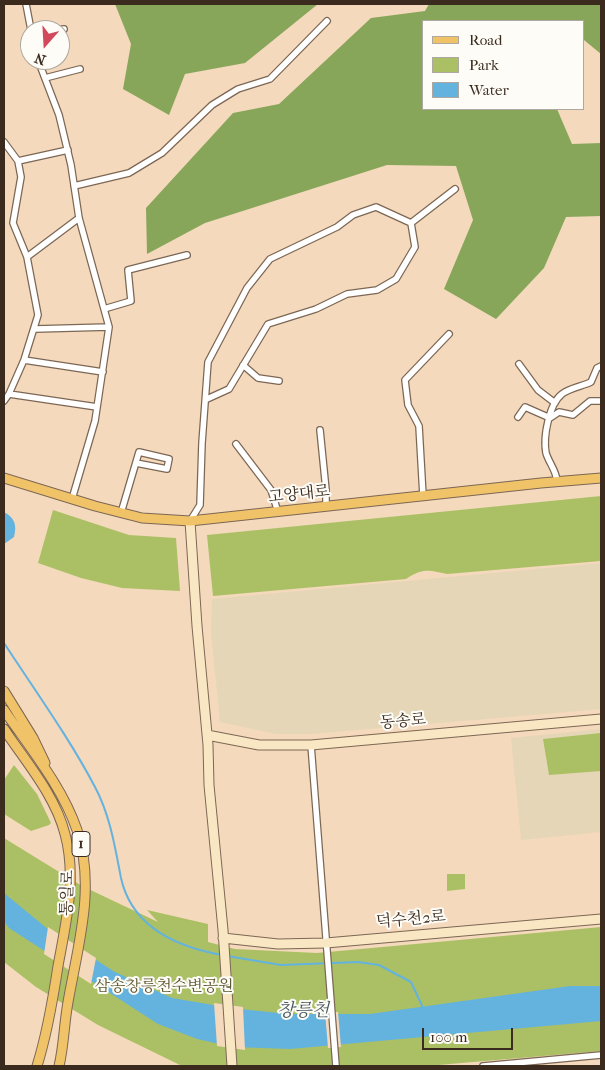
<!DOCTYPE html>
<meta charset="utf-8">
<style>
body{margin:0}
#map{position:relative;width:605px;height:1070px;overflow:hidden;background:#f4d9bc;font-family:"IM FELL French Canon",serif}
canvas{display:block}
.frame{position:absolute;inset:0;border:5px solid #3b2a1e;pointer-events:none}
.legend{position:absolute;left:422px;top:20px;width:162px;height:90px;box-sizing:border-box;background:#fdfcf7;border:1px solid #afa8a0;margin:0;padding:6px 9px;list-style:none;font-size:15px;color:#3b2a1e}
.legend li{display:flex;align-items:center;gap:10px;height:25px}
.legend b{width:25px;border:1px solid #afa8a0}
.north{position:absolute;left:20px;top:20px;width:50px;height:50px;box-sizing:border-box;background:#fdfcf7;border:1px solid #afa8a0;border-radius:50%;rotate:199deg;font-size:14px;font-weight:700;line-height:20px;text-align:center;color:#3b2a1e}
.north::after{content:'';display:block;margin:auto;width:18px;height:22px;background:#d1495b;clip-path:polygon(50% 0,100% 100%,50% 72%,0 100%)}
.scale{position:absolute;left:422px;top:1028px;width:91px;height:22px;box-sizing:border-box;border:2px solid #3b2a1e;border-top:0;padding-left:6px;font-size:15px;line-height:18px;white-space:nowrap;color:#3b2a1e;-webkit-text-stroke:4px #fdfcf7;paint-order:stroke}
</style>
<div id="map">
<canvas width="605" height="1070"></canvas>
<div class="frame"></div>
<ul class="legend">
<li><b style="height:6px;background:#f1c369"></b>Road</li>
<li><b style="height:14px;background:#abc065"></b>Park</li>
<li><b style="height:14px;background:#64b2de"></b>Water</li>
</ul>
<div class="north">N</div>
<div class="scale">100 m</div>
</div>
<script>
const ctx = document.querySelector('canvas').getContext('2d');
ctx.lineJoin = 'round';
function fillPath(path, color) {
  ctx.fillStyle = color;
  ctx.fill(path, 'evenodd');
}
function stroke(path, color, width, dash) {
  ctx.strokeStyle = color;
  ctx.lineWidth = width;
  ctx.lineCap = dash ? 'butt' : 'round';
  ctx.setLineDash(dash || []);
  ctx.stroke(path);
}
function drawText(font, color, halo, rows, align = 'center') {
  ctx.font = font + ' "IM FELL French Canon","Noto Serif KR",serif';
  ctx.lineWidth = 4;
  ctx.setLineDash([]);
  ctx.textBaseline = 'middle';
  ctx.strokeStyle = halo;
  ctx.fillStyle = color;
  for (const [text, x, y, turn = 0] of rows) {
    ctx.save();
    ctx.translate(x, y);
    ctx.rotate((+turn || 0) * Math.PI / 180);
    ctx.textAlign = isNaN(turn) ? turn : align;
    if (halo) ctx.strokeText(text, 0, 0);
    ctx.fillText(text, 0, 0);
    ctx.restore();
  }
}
const built = new Path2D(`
 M601 563V709L311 734H276L220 722 211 633 212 599Z
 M601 729V832L521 840 511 738Z`);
const green = new Path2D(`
 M601 496V561L447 574C428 570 423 568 406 579L213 596 207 535Z
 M53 510 129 535 176 538 180 591 122 588 81 578 38 563Z
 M601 733V771L549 775 543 739Z
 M14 765 37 794 51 823 49 825 31 831 4 814V780Z
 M4 838 82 886 158 922 147 910 208 924V942L235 949 317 953 601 927V1051L427 1066H182L98 1025 36 987 4 962Z
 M447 874H465V889L447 891Z`);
const forest = new Path2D(`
 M115 4H318L245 63 185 74 169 115 123 89 131 44Z
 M429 4H601V54L584 40V21H424V109H557L572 144 601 143V216L566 217 544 268 496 319 444 289 473 220 456 166 387 165 205 223 147 254 146 208 233 113 279 104 371 18 425 11Z`);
const water = new Path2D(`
 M4 512C15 518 17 525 14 537L4 544Z
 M4 893 49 930 115 972 172 998 231 1008 288 1014H370L570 986H601V1021L290 1049 233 1047 197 1039 158 1024 9 928 4 921Z`);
const pier = new Path2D(`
 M48 927 96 958 91 984 44 954Z
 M214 1003 243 1007 245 1050 217 1046Z
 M325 1012H338L341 1047 328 1048Z`);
const stream = new Path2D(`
 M4 643C34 689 70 739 95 787 110 815 115 847 121 878 132 928 177 947 222 955
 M227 956 281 965 358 962 379 965 411 982 424 1010`);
const street = new Path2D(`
 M26 4 31 30
 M58 30 64 29
 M38 60 59 115 71 165 79 218 109 327 95 421 72 499
 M45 78 80 69
 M4 142 18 161 21 177 13 223 27 257 38 315 24 360 9 394 4 401
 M18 161 68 150
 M74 186 129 173 162 153 212 105 238 89 270 79 327 21
 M411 223 455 189
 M27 257 79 218
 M104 309 131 301 128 270 187 255
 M35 329 109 327
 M24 360 103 372
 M519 364 538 390 555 403
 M243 365 258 378 279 381
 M9 394 97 407
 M518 417 525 407 550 418 559 412 573 415 590 401H601
 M320 430 326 490V507
 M236 444 271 490 278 512
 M557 481C556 470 549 463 546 453 543 437 549 404 562 394 569 388 583 386 591 382L597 368 601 366
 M423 496 419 426 408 405 405 380 449 334
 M121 513 139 452 169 459 167 469 136 463
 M190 521 200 505 202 443 208 362 247 288 270 259 337 227 353 215 376 207 411 223 415 247 396 279 377 290 347 294 316 309 268 324 229 389 207 399
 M311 745 336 1066
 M483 1066 601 1055`);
const secondary = new Path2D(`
 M190 521 197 626 208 745 209 785 223 930 232 1066
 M207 735 259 745H311L601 719
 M223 938 278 944 326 943 601 919`);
const primary = new Path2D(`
 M4 478 95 506 142 518 190 521 541 483 601 478
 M4 691 33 738 45 763
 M4 710C30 748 62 786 77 830 96 887 78 945 68 1002 64 1024 64 1045 59 1066
 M4 729C26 762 55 795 65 834 77 878 66 922 58 966 53 999 47 1034 37 1066`);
const shields = [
 [81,844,18]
];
const shieldNames = [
 ["1",81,844]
];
const streetNames = [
 ["고양대로",299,495,-6],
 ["동송로",403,722,-5],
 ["통일로",68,893,-88],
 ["덕수천2로",411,920,-5]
];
const parkNames = [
 ["삼송창릉천수변공원",164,987]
];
const waterNames = [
 ["창릉천",303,1012]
];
fillPath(built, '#e5d6b7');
fillPath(green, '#abc065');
fillPath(forest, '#88a65a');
fillPath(water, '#64b2de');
fillPath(pier, '#f4d9bc');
stroke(stream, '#64b2de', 2);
stroke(street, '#7c6755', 8);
stroke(secondary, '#7c6755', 11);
stroke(primary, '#7c6755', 11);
stroke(street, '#fff', 5.5);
stroke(secondary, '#f9e7c3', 9);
stroke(primary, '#f1c369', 9);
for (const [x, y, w] of shields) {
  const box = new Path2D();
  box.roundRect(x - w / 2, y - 12.5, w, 25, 4);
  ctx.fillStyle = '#fdfcf7';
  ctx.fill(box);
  stroke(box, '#3b2a1e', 1);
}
drawText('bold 15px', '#3b2a1e', null, shieldNames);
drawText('16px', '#3b2a1e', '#fdfcf7', streetNames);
drawText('16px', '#5d5733', '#fdfcf7', parkNames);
drawText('italic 18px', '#495a61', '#fdfcf7', waterNames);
</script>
